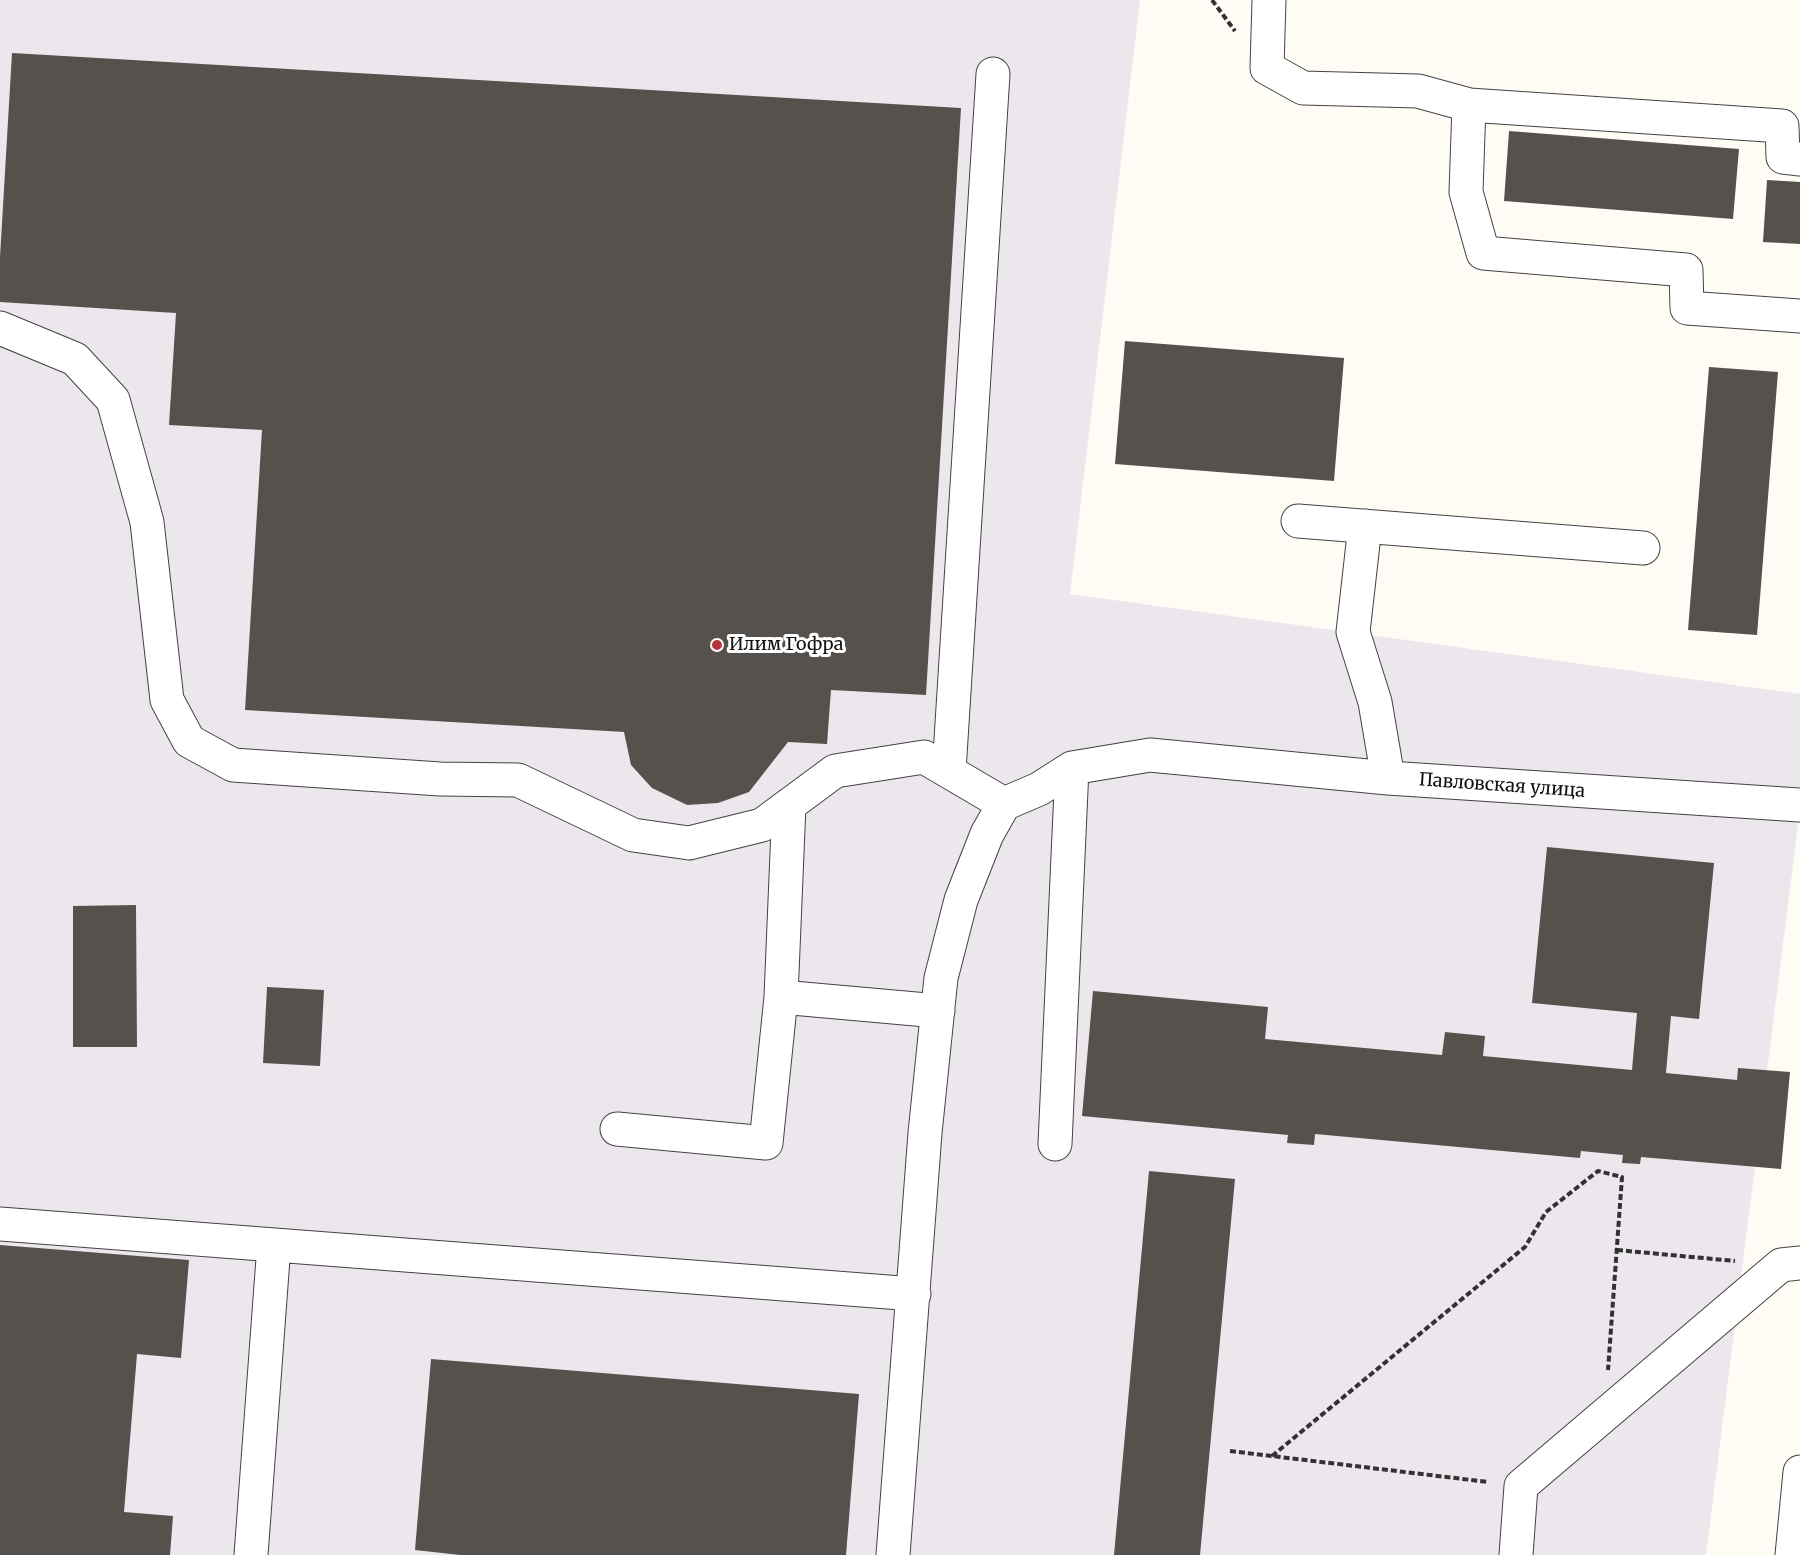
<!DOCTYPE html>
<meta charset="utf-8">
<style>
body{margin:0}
canvas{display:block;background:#fefcf4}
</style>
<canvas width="1800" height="1555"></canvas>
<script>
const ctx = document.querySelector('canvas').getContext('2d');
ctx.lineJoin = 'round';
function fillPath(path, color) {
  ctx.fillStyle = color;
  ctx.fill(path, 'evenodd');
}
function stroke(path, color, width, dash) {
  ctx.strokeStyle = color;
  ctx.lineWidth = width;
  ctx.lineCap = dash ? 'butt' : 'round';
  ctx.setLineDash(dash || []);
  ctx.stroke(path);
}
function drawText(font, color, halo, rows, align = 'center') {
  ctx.font = font + ' Merriweather,serif';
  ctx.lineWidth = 6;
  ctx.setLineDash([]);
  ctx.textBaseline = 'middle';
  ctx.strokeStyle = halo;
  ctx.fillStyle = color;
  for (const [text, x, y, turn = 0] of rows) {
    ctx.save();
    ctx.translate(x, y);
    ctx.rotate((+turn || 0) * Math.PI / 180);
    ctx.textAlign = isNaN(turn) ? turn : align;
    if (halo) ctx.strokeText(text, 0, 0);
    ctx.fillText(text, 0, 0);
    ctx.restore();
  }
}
const industrial = new Path2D(`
 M0 0H1140L1070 594 1800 694V809L1706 1555H0Z`);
const building = new Path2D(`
 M12 53 961 108 926 695 831 690 827 744 788 742 749 792 718 803 687 805 652 788 631 765 624 732 245 710 262 430 169 425 176 313 0 302V257Z
 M1509 131 1739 149 1733 219 1504 201Z
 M1767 180 1800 182V244L1763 242Z
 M1125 341 1344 358 1334 481 1115 464Z
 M1709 367 1778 372 1757 635 1688 630Z
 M1547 847 1714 863 1699 1019 1671 1016 1666 1073 1737 1080 1738 1068 1790 1072 1781 1169 1641 1157 1640 1164 1622 1163 1623 1155 1581 1151 1580 1158 1315 1134 1314 1145 1287 1143 1288 1135 1082 1116 1093 991 1268 1007 1265 1039 1442 1055 1445 1032 1485 1036 1483 1056 1632 1070 1637 1013 1532 1003Z
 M136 905 137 1047H73V906Z
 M267 987 324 990 320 1066 263 1063Z
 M1149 1171 1235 1179 1200 1555H1114Z
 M0 1245 189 1260 181 1358 137 1354 124 1512 173 1516 170 1555H0Z
 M431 1359 859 1394 846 1555H460L415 1550Z`);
const path = new Path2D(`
 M1212 0 1235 31
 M1617 1250 1735 1261
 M1230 1451 1488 1482
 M1272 1456 1525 1247 1546 1212 1598 1171 1622 1177 1608 1370`);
const minor = new Path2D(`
 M1269 0 1267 68 1303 88 1418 91 1469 105
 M1800 159 1783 157 1782 126 1469 105 1466 192 1483 253 1686 270 1687 308 1800 316
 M0 328 75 359 113 400 147 522 167 700 189 741 233 765 440 779 518 780 633 835 689 843 762 825 835 771 924 757 1004 804
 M1298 521 1643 548
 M1365 526 1353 632 1375 702 1388 778
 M949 771 993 74
 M789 805 781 997 938 1011
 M617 1129 766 1143 781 997
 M1055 1144 1072 768
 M0 1224 914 1294
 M251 1555 274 1245
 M893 1555 925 1133 941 978 961 900 987 834 1004 804 1039 789 1072 768 1150 755 1388 778 1800 805
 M1516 1555 1521 1486 1781 1265 1800 1263
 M1792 1555 1800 1472`);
const markers = [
 [717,645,6,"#b1373b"]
];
const poiNames = [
 ["Илим Гофра",729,645]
];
const streetNames = [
 ["Павловская улица",1502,786,4]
];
fillPath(industrial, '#ece6ed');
fillPath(building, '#57514d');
stroke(minor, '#434343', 35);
stroke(path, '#323232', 4, [6, 3]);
stroke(minor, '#fff', 33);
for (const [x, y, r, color] of markers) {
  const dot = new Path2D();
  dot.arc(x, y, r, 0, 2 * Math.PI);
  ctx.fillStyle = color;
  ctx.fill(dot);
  stroke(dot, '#fff', 2);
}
drawText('18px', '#101010', '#fff', poiNames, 'left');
drawText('18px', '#101010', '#fff', streetNames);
</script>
